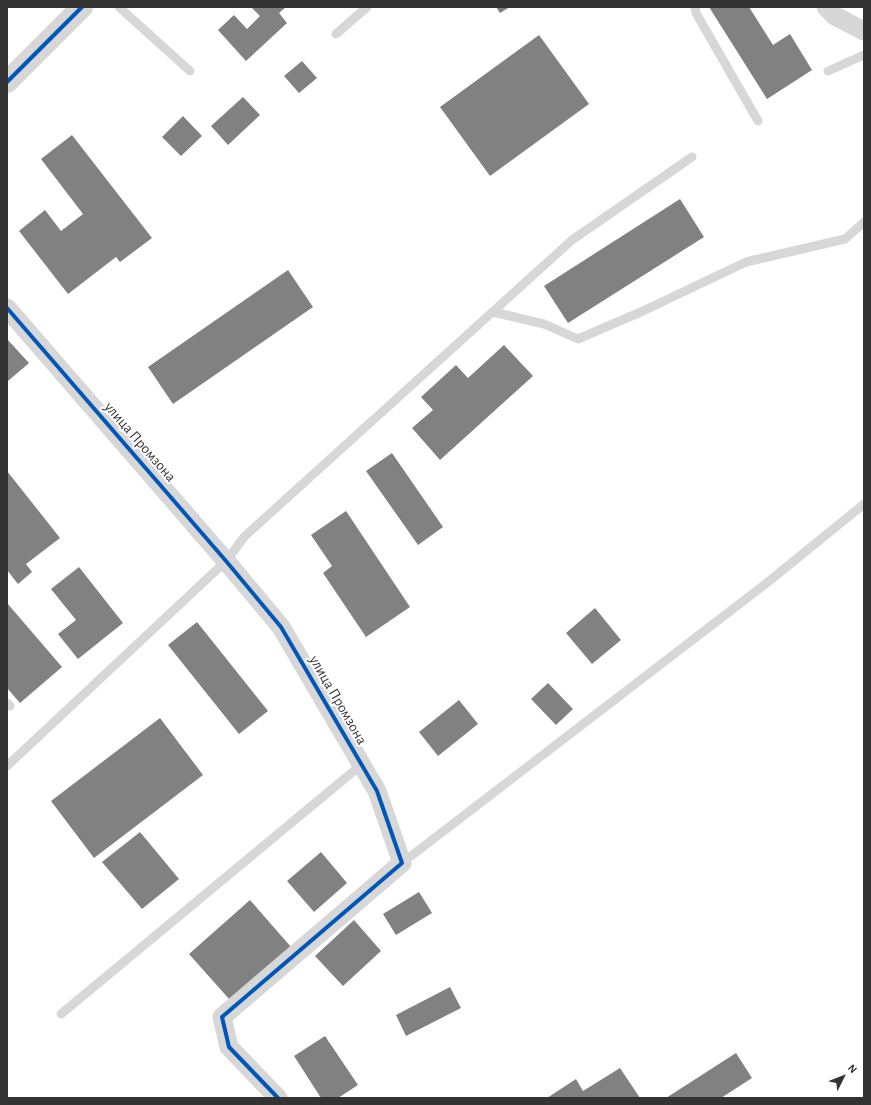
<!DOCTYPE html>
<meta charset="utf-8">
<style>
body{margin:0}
#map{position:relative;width:871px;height:1105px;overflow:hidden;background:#fff;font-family:"Alegreya Sans",sans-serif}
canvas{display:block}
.frame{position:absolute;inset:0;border:8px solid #333;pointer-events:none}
.north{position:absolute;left:823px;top:1057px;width:40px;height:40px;-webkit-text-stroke:3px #fff;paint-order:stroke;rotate:48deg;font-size:11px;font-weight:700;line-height:16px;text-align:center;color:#333}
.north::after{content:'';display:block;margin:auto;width:14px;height:18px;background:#333;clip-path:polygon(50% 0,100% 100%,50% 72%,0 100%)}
</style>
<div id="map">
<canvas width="871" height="1105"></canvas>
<div class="frame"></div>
<div class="north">N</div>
</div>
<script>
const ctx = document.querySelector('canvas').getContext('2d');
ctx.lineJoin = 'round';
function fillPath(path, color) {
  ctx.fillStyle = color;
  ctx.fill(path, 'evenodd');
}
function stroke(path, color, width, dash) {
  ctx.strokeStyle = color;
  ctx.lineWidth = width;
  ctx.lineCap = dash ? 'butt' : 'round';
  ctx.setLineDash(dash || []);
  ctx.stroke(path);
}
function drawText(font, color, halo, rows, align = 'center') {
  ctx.font = font + ' "Alegreya Sans",sans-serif';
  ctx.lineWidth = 4;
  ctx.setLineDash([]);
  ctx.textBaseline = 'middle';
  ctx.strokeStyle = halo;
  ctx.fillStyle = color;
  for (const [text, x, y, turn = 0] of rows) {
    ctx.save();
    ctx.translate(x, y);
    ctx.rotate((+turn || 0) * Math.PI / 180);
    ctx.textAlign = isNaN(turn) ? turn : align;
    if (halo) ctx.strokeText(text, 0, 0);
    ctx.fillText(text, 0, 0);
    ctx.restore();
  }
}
const building = new Path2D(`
 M251 7H286L279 13 287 23 246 61 218 30 234 15 247 29 260 16Z
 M496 7H510L500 13Z
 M709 7H749L773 45 790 34 812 70 767 99Z
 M539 35 589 104 490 176 440 107Z
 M302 61 317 78 299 93 284 76Z
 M243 97 260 115 228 145 211 126Z
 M183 116 202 136 181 156 162 137Z
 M72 135 152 238 120 262 116 257 68 294 19 231 45 210 61 231 83 214 41 159Z
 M680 199 704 237 568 323 544 286Z
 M288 270 313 307 173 404 148 367Z
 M7 339 29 363 8 381 7 380Z
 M504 345 533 376 440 460 412 428 433 410 421 397 456 365 468 378Z
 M392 453 443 527 418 545 366 471Z
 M7 471 60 538 26 564 32 572 18 584 7 570Z
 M346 511 410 607 366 637 323 573 332 566 311 535Z
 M79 567 123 623 78 659 58 634 76 620 51 589Z
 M7 603 62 667 20 703 7 688Z
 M595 608 621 640 592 664 566 633Z
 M197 622 268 711 239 734 168 645Z
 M548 683 573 709 556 725 531 699Z
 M459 700 478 724 438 756 419 732Z
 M160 718 203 775 94 858 51 801Z
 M140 832 179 879 142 909 102 862Z
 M321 852 347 883 314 912 287 881Z
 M419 892 432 913 396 935 383 914Z
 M250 900 291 947 230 1000 189 954Z
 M354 920 381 951 343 986 315 956Z
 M450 987 461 1008 406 1036 396 1015Z
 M325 1036 358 1085 338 1098H321L294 1056Z
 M736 1053 752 1078 721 1098H666Z
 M620 1068 640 1098H547L576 1079 583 1091Z`);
const service = new Path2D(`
 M119 7 190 71
 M695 7 696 13 758 121
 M336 34 367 7
 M828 71 864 55
 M493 312 544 324 578 339 643 311 746 262 845 239 864 222
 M7 703 10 706
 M7 766 226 561 245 536 572 240 692 157
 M402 863 768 582 864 504
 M61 1014 361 765`);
const minor = new Path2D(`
 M826 7 835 16 864 31
 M7 308 226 561 281 627 377 791 402 863 222 1017 229 1047 278 1098`);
const tertiary = new Path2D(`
 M7 82 82 7`);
const cycleway = new Path2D(`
 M7 82 82 7
 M7 308 226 561 281 627 377 791 402 863 222 1017 229 1047 278 1098`);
const streetNames = [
 ["улица Промзона",140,442,49],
 ["улица Промзона",338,700,60]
];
fillPath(building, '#818181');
stroke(service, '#d7d7d7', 9);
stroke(minor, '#d7d7d7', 19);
stroke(tertiary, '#d7d7d7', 22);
stroke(cycleway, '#0057b8', 4);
drawText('15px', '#333', '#fff', streetNames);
</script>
